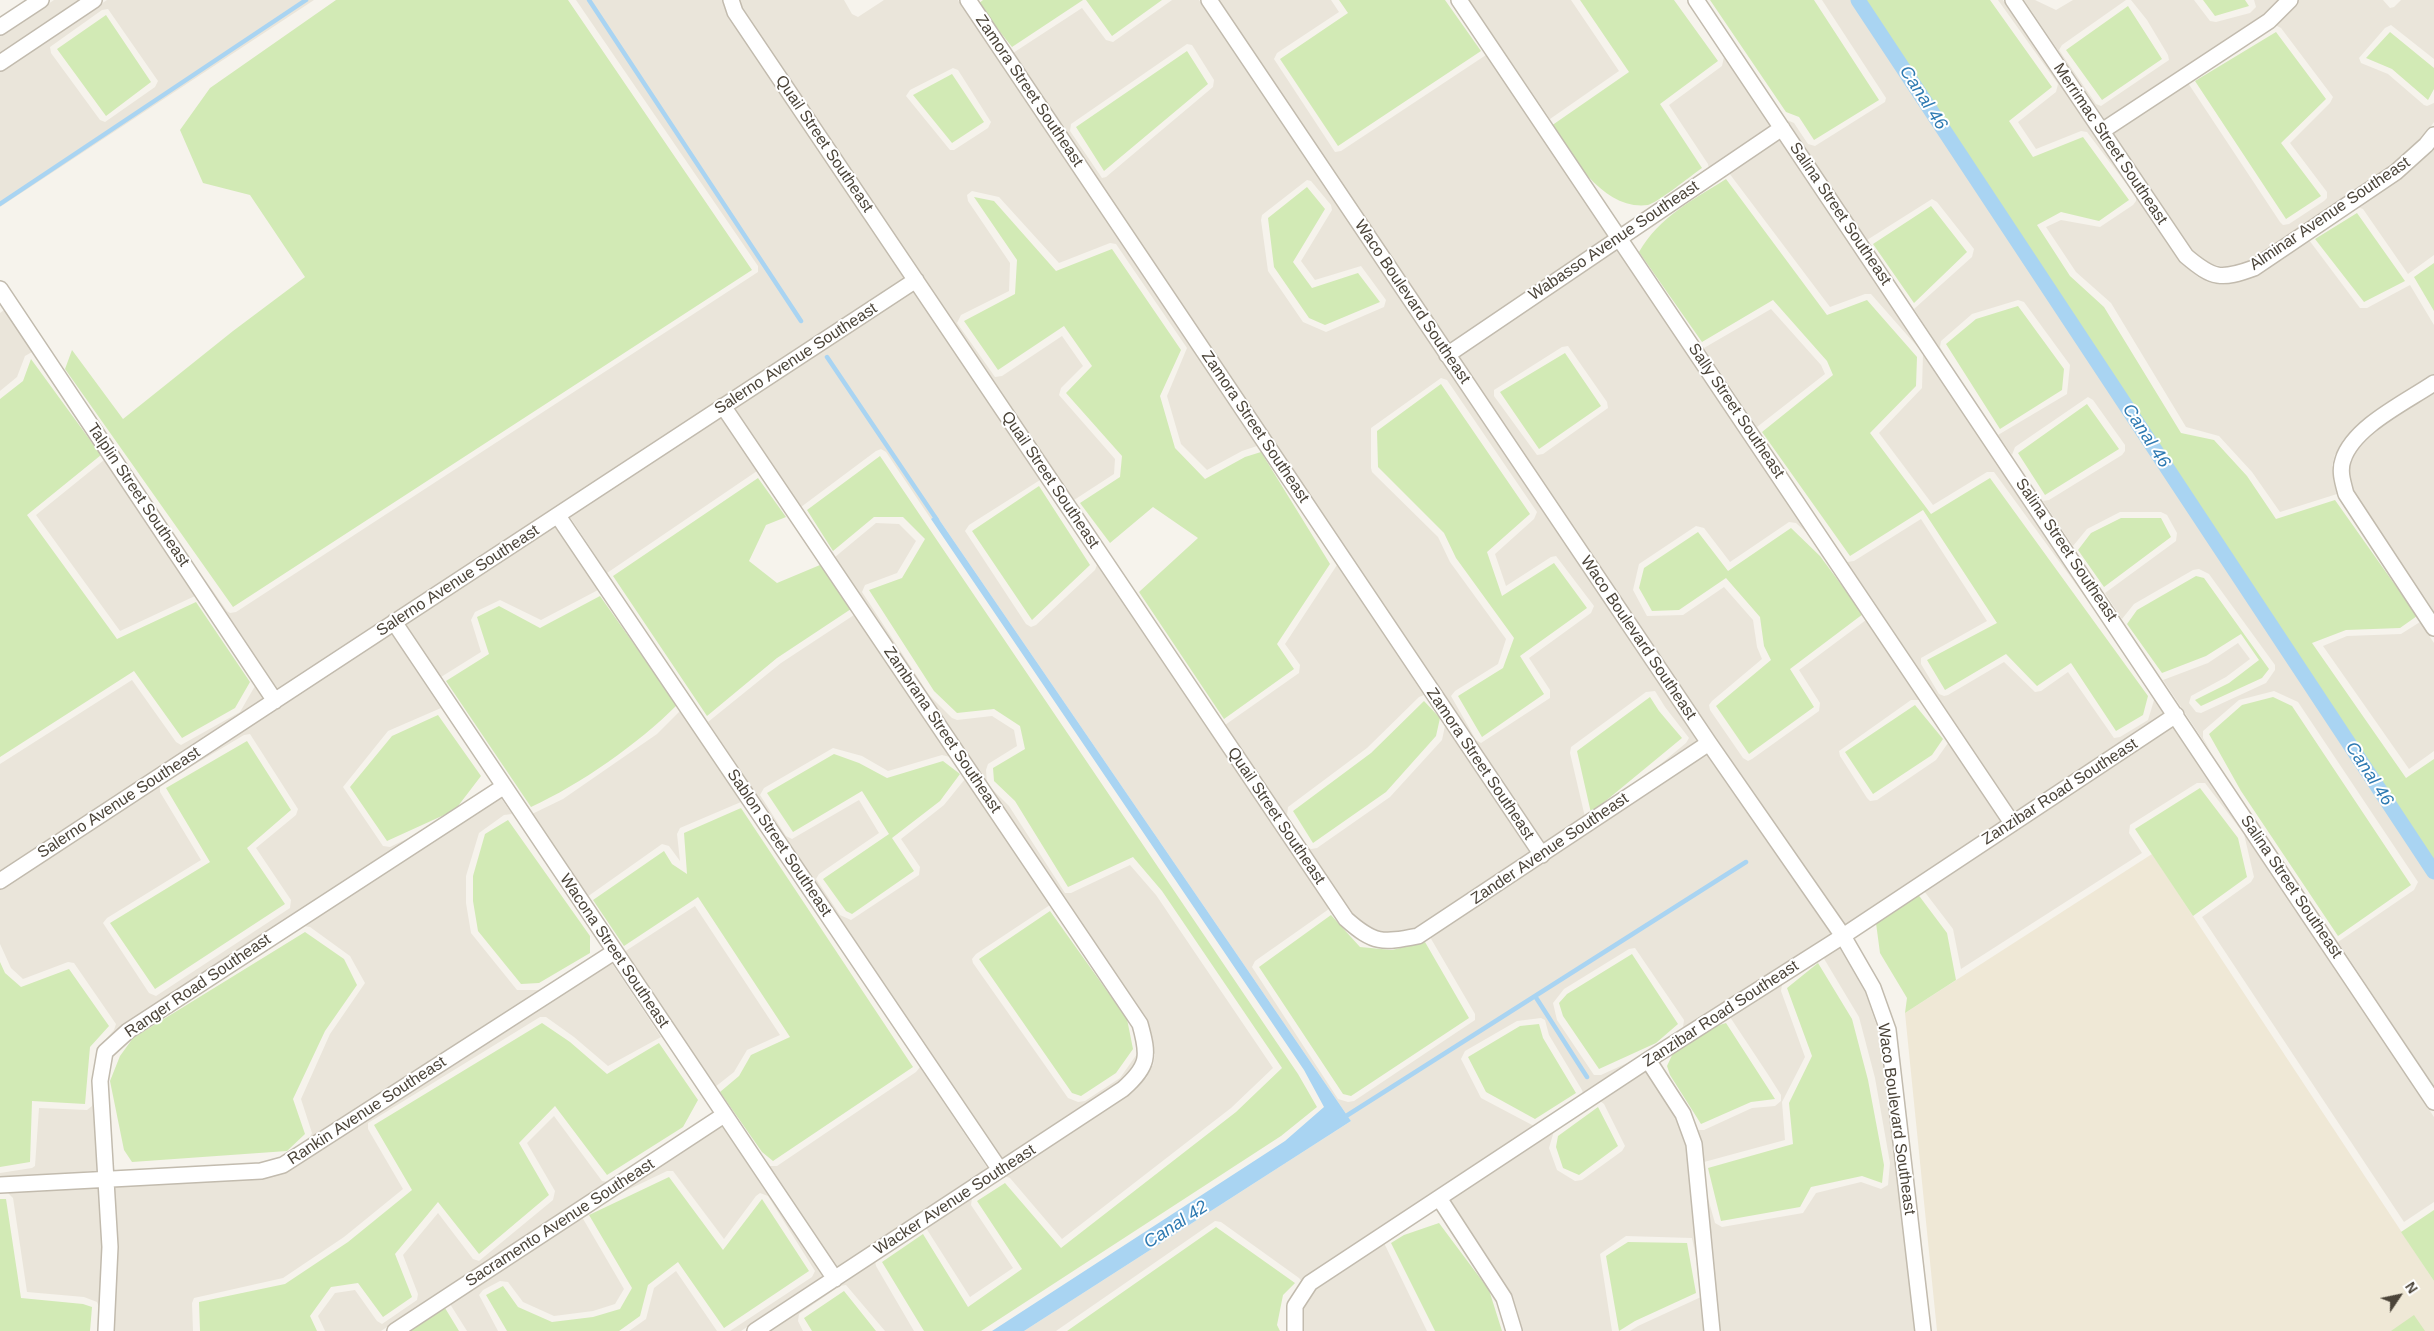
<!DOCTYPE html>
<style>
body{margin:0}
#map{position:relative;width:2434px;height:1331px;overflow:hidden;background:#f6f3ec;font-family:Helvetica,sans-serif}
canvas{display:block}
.north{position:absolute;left:2374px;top:1271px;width:50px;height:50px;-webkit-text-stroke:4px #fff;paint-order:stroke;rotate:56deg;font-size:14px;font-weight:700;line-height:20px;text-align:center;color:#4b4439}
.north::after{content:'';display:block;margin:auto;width:18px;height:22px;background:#4b4439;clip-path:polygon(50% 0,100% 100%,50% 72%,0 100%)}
</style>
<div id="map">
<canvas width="2434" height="1331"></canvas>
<div class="north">N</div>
</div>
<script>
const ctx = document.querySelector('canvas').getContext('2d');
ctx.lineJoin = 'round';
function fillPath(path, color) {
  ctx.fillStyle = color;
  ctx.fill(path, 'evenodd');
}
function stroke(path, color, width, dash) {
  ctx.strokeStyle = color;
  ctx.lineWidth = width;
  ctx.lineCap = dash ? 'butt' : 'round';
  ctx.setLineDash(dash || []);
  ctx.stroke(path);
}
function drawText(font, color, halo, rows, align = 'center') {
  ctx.font = font + ' Helvetica,sans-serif';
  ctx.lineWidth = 4;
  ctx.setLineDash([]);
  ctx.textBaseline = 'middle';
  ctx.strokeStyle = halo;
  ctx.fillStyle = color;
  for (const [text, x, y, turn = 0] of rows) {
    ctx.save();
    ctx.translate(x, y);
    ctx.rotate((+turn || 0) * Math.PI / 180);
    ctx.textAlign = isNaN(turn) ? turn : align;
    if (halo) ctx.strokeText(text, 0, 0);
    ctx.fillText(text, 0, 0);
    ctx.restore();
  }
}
const residential = new Path2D(`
 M54 0H81L0 54V36Z
 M107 0H314L0 207V72ZM108 9 158 81 155 87 105 122 100 120 51 53 50 47 102 10Z
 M576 0H723L728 16 905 279 278 690 192 561 227 611 230 613 236 612 758 272V266Z
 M740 0H844L852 14 858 17 884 0H958L1257 446 1242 451 1207 470 1181 444 1167 396 1187 348 1116 244 1110 243 1059 263 999 197 972 191 967 195 968 201 1010 263 1009 291 961 315 957 323 995 377 1002 376 1062 336 1083 366 1061 388 1059 395 1115 459 1114 474 1074 500 742 8ZM953 68 958 70 991 122 988 128 954 150H950L906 96 910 90Z
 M1172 0H1199L1698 742 1645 777 1686 743 1689 738 1665 707 1655 691 1646 692 1571 747 1570 753 1585 817 1544 844 1013 53 1082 8 1106 40 1113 42ZM1187 44 1192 45 1214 80 1213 87 1106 177 1102 178 1070 131 1071 124ZM1307 180 1311 181 1331 205 1332 210 1301 261 1315 280 1361 266 1386 300 1384 307 1326 332 1303 322 1268 271 1261 220 1262 215ZM1441 378 1447 380 1537 512 1534 519 1495 554 1506 586 1551 557 1556 556 1594 606 1591 613 1529 658 1550 690V698L1481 743 1476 740 1451 696 1455 691 1498 664 1506 639 1450 562 1438 537 1372 472 1371 468V428Z
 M1219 0H1331L1339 12 1277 53 1274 59 1335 152 1341 151 1486 55 1609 236 1450 344Z
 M1469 0H1571L1619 71 1550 119Z
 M1822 0H1856L2434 877V1087L2338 942 2414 890 2418 882 2298 702 2274 691 2239 700 2203 731V738L2211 752 2163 680 2208 663 2238 643 2250 659 2226 677 2191 696 2189 703 2196 712 2201 713 2266 683 2275 670V665L2209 574 2199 569 2193 570 2134 604 2122 619 2105 593 2176 541 2177 533 2167 515 2161 512H2120L2087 529 2073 546 2043 501 2049 500 2122 455 2125 451V445L2093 400 2088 397 2015 447 2012 455 1998 435 2067 394 2070 365 2024 302 2018 300 1972 314 1941 341 1940 347 1946 358 1914 309 1972 257 1974 249 1937 202 1932 199 1867 240 1787 120 1794 123 1808 144 1815 146 1885 102 1886 98Z
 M1998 0H2003L2134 194 2087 132 2081 131 2036 149 2018 122 2056 92 2058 84Z
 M2024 0H2035L2056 10 2073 0H2126L2062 45 2059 50 2096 104 2101 106 2169 60 2168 55 2147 20 2131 0H2194L2210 21 2216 22 2250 13 2256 7 2254 0H2279L2264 15 2105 120Z
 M2299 0H2383L2390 8 2394 7 2401 0H2434V59L2391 25 2385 28 2359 58 2361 63 2388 74 2424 105 2427 106 2434 103V122L2421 140 2391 166 2251 261 2232 268 2209 264 2193 251 2113 133 2188 83 2280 222 2283 225 2289 224 2324 201 2327 198V192L2290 143 2330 103 2333 97 2281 28 2275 25Z
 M1724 57 1771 126 1709 169 1708 164 1669 105 1722 66Z
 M1779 139 1922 352 1871 294H1865L1830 307 1729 173Z
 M2434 147V255L2408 274 2363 209 2358 207 2400 178Z
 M2136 196 2180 262 2198 277 2208 282 2221 285 2234 283 2258 274 2309 240 2360 308H2367L2410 285 2434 325V375L2356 427 2343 440 2337 454H2335L2332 466 2334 467 2333 480 2337 494 2280 512 2252 472 2219 436 2186 427 2111 303 2076 272 2046 227 2061 220 2100 227 2133 205 2136 201Z
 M1617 248 1810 536 1796 523 1789 522 1730 562 1704 528 1696 526 1639 564 1633 590 1647 616 1683 615 1724 587 1753 620 1757 647 1762 659 1712 701 1709 705 1710 710 1743 758 1748 761 1752 759 1819 711 1820 703 1799 670 1866 620 1919 700H1911L1839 751 1840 756 1867 798 1870 801 1877 800 1936 760 1948 743 2001 822 1845 925 1716 738 1458 356ZM1568 346 1607 402 1608 408 1543 454 1537 455 1494 396V390L1562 347Z
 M913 291 1040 480 969 525 965 531 1026 624 1031 627 1036 625 1095 570 1097 565 1329 909 1255 961 1252 967 1338 1099 1348 1102 1354 1101 1475 1020V1014L1430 937 1706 754 1831 934 1677 1033 1683 1027 1684 1020 1635 948 1629 949 1564 989 1553 1003 1557 1020 1594 1075H1601L1638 1058 1583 1094 1582 1090 1549 1035 1545 1020 1541 1018 1517 1021 1465 1051 1461 1059 1481 1098 1534 1126 1306 1276 1302 1282 1299 1278 1221 1222 1215 1221 1056 1331H1024L1351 1121 936 515 931 519 886 452 881 449 876 451 801 507 734 408Z
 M1771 309 1821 365 1825 374 1757 427 1704 348Z
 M4 310 32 352 25 356 17 377 0 391V313Z
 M1923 354 2107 627 1994 472H1987L1933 505 1879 433 1922 388Z
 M2434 392V612H2433L2353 490 2350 476V462L2356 449 2367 437Z
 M720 417 757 471 607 573 570 517Z
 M104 460 195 596 120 631 36 515Z
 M1921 519 1987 621 1921 658V664L1939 694 1944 696 1948 695 2004 662 2035 692 2041 691 2068 672 2114 738 2120 737 2148 720 2155 697 2165 713 2015 812 1847 562 1854 561Z
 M876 523 899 524 916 541 897 573 865 585 862 592 929 695 952 718 957 720 992 716 1014 730 1017 746 988 764 986 770 987 783 835 557Z
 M556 526 598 590 541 620 500 600 475 612 471 620 481 652 441 677 405 624Z
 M1337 565 1424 695 1419 697 1367 748 1288 807 1287 815 1307 847 1311 849 1317 848 1390 797 1442 740 1445 726 1530 853 1415 929 1388 934 1369 929 1352 914 1225 725 1299 673 1300 665 1285 644Z
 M854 615 950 757 942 755 888 771 862 756 833 748 764 788 760 795 786 836 792 839 859 800 879 833 819 874 816 879 840 915 851 920 919 875 920 867 901 839 944 805 965 779 1050 905 976 954 972 959 973 963 1068 1098 1078 1102 1085 1101 1120 1078 1137 1054 1132 1071 1119 1083 1002 1159 708 722 781 663Z
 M2420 622 2434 643V751L2409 769 2323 646 2347 636 2401 634Z
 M391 633 441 708 388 731 343 787 383 846 390 847 417 834 124 1024 100 1047 96 1059 97 1049 114 1030 116 1024 74 963 68 962 23 979 11 968 0 944V889L160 785V792L201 860 107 918 103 923 149 993 156 996 290 908 291 900 256 848 296 815 298 809 250 734 244 735 172 778Z
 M132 680 176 742 181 745 240 712 255 686 264 699 0 873V764Z
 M680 711 741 802 680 828 677 834 680 861 669 846 662 844 587 897 532 814 563 799 657 734Z
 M2174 726 2434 1117V1202L2404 1222 2202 917 2251 882 2254 877 2244 834 2205 783H2197L2130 825 2129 833 2142 853 1961 969 1953 929 1924 891Z
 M990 787 1009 806 1065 893H1071L1130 865 1156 895 1273 1068 1231 1108 1062 1239 1010 1178 1004 1176 1128 1094 1147 1077 1151 1066H1153L1155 1054 1153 1053V1040L1147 1019Z
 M501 798 512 814 504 815 479 833 466 876V903L471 933 517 990H540L555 981 308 1141 312 1133 301 1099 330 1034 365 983 350 956 310 927 304 926 287 936Z
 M695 906 780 1035 747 1050 734 1072 715 1087 624 952Z
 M1839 947 1865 992 1879 1033 1915 1331H1720L1707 1195 1715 1223 1722 1227 1803 1213 1816 1193 1861 1182 1881 1189 1888 1185 1890 1163 1875 1078 1859 1017 1823 957Z
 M611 962 661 1037 608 1066 574 1037 546 1017H540L368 1123V1129L403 1189 344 1237 283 1278 194 1298 192 1303 193 1331H114L118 1246 114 1186 260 1179 287 1172Z
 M1786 981 1782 985 1781 991 1805 1057 1782 1102 1785 1140 1704 1162 1702 1143 1698 1130H1704L1752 1108 1775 1106 1781 1101V1095L1769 1076 1730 1017Z
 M920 1067 988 1169 837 1268 769 1166H777L916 1072Z
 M1645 1071 1676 1118 1686 1147 1697 1262 1692 1238 1626 1236 1600 1254 1612 1331H1522L1511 1293 1450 1199 1554 1131 1549 1148 1557 1170 1575 1181 1582 1180 1622 1151 1625 1146 1604 1104 1600 1101Z
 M93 1097 97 1171 0 1178V1173L32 1168 35 1166 39 1108 87 1110 92 1106Z
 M554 1116 602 1181 608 1182 627 1170 381 1331H325L318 1316 335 1293 355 1290 377 1321 382 1324 417 1300 418 1294 403 1255 438 1213 473 1259 479 1261 553 1200 555 1191 527 1143Z
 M722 1126 823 1277 741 1331H730L812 1277 815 1271 768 1196 760 1193 756 1196 724 1239 673 1171H667L617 1195Z
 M98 1186 102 1248 98 1331H97L99 1307 97 1302 84 1297 27 1292 13 1198 7 1192Z
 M972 1198 971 1205 1013 1268 970 1297 926 1228Z
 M582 1217 624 1289 615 1304 593 1311 554 1316 523 1302 508 1282 500 1281 483 1290 479 1295 498 1331H467L450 1304Z
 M1384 1243 1427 1331H1304L1303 1308 1316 1288Z
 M875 1261 876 1266 914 1331H885L846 1285 840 1286 799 1314 798 1321 803 1331H768Z
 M676 1271 717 1331H629L646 1319 654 1288Z
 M1701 1297 1704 1331H1630L1638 1326Z`);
const education = new Path2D(`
 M2152 854 2434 1281V1331H1937L1905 1013Z`);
const green = new Path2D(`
 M336 0H568L752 270 233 607 65 369 72 350 123 419 233 331 305 277 250 195 203 183 180 130 210 88Z
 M983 0H1083L1012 47 978 4Z
 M1086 0H1162L1112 36Z
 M1339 0H1445L1481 51 1338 146 1280 59 1348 13Z
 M1580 0H1674L1718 61 1660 104 1702 168C1692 175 1657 203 1648 205 1604 211 1572 157 1551 126L1629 72Z
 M1710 0H1814L1879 100 1814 140 1799 117 1786 112Z
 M1865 0H1990L2052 87 2009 121 2033 157 2083 137 2129 200 2099 221 2061 212 2037 225 2070 276 2104 307 2181 433 2214 440 2247 476 2276 519 2335 500 2417 616 2400 628 2346 630 2312 643 2406 778 2434 759V864Z
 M2203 0H2245L2249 6 2215 16Z
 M2128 6 2162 59 2102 100 2066 50Z
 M106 15 151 82 106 116 57 49Z
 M2276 32 2326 99 2281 143 2321 196 2286 219 2195 81Z
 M2390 32 2434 68V89L2428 100 2392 69 2366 58Z
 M1187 51 1208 84 1104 171 1076 127Z
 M952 74 984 122 952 143 913 95Z
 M1726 179 1827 315 1867 300 1917 357 1916 386 1870 433 1931 514 1990 478 2148 696 2143 715 2116 731 2071 663 2037 686 2006 654 1945 690 1927 660 1997 623 1923 510 1850 556 1762 432 1833 375 1827 361 1773 300 1702 342 1639 252C1659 217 1693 200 1726 179Z
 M1307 187 1325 209 1293 262 1312 288 1358 273 1380 302 1325 325 1309 318 1274 267 1268 218Z
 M974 197 994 201 1056 271 1112 249 1181 350 1160 396 1175 448 1205 479 1245 457 1261 452 1330 564 1277 644 1294 669 1224 719 1139 592 1198 538 1153 507 1110 543 1080 503 1120 477 1122 456 1066 393 1092 366 1064 326 998 370 964 321 1015 294 1017 260Z
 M1931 206 1967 252 1914 303 1873 244Z
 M2357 213 2405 281 2364 302 2315 239Z
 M2434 263V311L2414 277Z
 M2018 306 2064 369 2062 390 2000 429 1946 344 1976 319Z
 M1565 353 1601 406 1539 449 1500 392Z
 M31 359 101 455 27 515 117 639 196 602 250 682 235 708 182 738 134 671 0 757V399L23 381Z
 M1441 384 1530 514 1487 552 1502 596 1554 563 1587 608 1520 656 1544 694 1482 737 1458 696 1503 668 1514 638 1456 558 1444 533 1378 467 1377 431Z
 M2087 404 2119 449 2045 495 2018 453Z
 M880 456 1298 1074 1317 1107 1281 1136 981 1331H924L882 1262 923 1234 968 1307 1022 1269 977 1201 1005 1183 1061 1248 1236 1112 1282 1068 1162 891 1133 857 1068 887 1015 801 994 781 993 768 1025 749 1020 726 994 709 957 713 934 691 869 590 902 578 925 539 903 517H874L833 551 807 510Z
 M758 478 786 517 766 525 749 561 777 583 820 565 851 609 777 658 707 716 613 576Z
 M1039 486 1090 565 1032 620 972 531Z
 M2121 518H2161L2171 537 2104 587 2078 550 2091 533Z
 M1791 528 1820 556 1863 614 1790 669 1814 707 1749 754 1716 706 1771 660 1764 646 1760 617 1726 578 1679 610 1652 611 1639 588 1644 568 1698 532 1728 571Z
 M2196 576 2204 578 2269 669 2262 678 2201 706 2195 700 2229 683 2259 660 2241 634 2206 656 2162 673 2127 624 2137 610Z
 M600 596 677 705C638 744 581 784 531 807L446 681 489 654 477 617 499 606 540 628Z
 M1650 697 1659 711 1682 738 1591 813 1577 751Z
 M2273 697 2292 706 2411 885 2338 936 2241 791 2209 734 2242 705Z
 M1424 701 1440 718 1436 736 1386 792 1313 843 1293 811 1371 753Z
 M1915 705 1943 739 1932 755 1873 794 1845 752Z
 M438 715 481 776 455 810 387 841 350 787 392 736Z
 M247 741 291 810 247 848 285 904 155 989 110 923 210 862 166 788Z
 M834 754 859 763 887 778 943 761 960 774 940 801 892 838 914 871 852 914 846 911 823 879 889 834 862 791 793 832 767 793Z
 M2200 788 2238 838 2247 877 2193 916 2135 829Z
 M741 808 913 1067 773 1161 762 1152 720 1092 739 1076 751 1055 790 1037 698 897 624 946 593 900 664 851 672 864 687 874 684 833Z
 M508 820 590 936V953L539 983 521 984 478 931 473 901V876L485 834Z
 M1917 893 1947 933 1956 980 1905 1013 1907 998 1880 953 1876 923Z
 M1050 911 1127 1019 1133 1049 1116 1073 1081 1096 1072 1093 979 959Z
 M1331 915 1360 947 1392 950 1425 942 1469 1018 1351 1096 1343 1094 1259 967Z
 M305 932 344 959 357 985 325 1031 293 1099 305 1134 287 1151 132 1162 124 1150 110 1081 120 1056 133 1038Z
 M1632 954 1678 1024 1656 1043 1599 1069 1563 1016 1559 1003 1567 994Z
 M0 962 5 973 21 987 69 969 109 1026 90 1047 85 1104 32 1101 30 1162 0 1167Z
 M1818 963 1852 1019 1868 1080 1884 1165 1882 1183 1862 1176 1811 1187 1800 1207 1721 1221 1708 1168 1793 1144 1789 1103 1812 1056 1787 988Z
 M542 1023 570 1042 607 1074 659 1043 698 1100 683 1127 607 1175 555 1106 519 1143 549 1195 479 1254 438 1202 395 1254 412 1297 383 1317 358 1283 331 1287 310 1316 317 1331H200L199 1302 285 1284 348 1242 412 1190 374 1125Z
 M1726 1023 1775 1099 1751 1102 1701 1124 1670 1075 1667 1066 1674 1051 1713 1027Z
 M1539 1024 1543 1038 1576 1093 1535 1119 1486 1092 1468 1057 1520 1026Z
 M1598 1107 1618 1146 1579 1175 1563 1168 1556 1147 1558 1136Z
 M669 1177 723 1250 762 1199 809 1271 724 1328 678 1262 648 1285 640 1316 619 1331H507L486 1295 503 1286 518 1307 552 1322 593 1317 620 1309 632 1288 589 1215Z
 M0 1199H6L21 1298 83 1304 92 1307 90 1331H0Z
 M2434 1210V1281L2401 1232Z
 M1439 1223 1489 1290 1502 1331H1435L1391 1243 1404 1235Z
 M1216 1227 1295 1283 1283 1295 1277 1325 1280 1331H1067Z
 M1628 1242 1687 1243 1696 1293 1635 1321 1619 1331 1606 1256Z
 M844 1291 876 1331H812L804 1318Z
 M445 1308 459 1331H409Z
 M2414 1315 2425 1331H2391Z`);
const water = new Path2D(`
 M936 515 1351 1121 1024 1331H992L1285 1141 1324 1107 1304 1070 931 519Z`);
const stream = new Path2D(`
 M589 0 801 321
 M0 204 306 0
 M827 357 937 520
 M1535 996 1587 1077
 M1343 1118 1746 862`);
const canal = new Path2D(`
 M1858 0 2434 872`);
const minor = new Path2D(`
 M731 0 735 12 1346 919C1374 944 1382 943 1418 936L1709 743
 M968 0 1542 855
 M1209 0 1709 743 1843 936 1873 988 1888 1030 1923 1331
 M1459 0 2012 823
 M1696 0 2434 1102
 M2013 0 2186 256C2213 279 2221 280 2254 268L2396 172 2426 145 2434 135
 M0 27 41 0
 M0 63 94 0
 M2102 131 2269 21 2290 0
 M0 289 275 701
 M1447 355 1782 128
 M2434 383C2406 402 2353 427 2343 460 2339 471 2343 483 2346 494L2434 628
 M723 406 1140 1024C1149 1056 1149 1066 1123 1089L755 1331
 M558 516 1000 1170
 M394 622 835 1279
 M0 881 916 280
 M1648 1060 1683 1114 1694 1144 1712 1331
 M0 1185 261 1171 283 1165 614 952
 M1439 1198 1504 1298 1514 1331
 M106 1331 110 1247 100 1081 105 1052 128 1031 503 787
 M395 1331 724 1115
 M1295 1331V1306L1310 1283 1648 1060 1843 936 2176 715`);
const streetNames = [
 ["Zamora Street Southeast",1029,91,56],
 ["Quail Street Southeast",824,144,56],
 ["Merrimac Street Southeast",2110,144,56],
 ["Salina Street Southeast",1840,214,56],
 ["Alminar Avenue Southeast",2330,214,-34],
 ["Wabasso Avenue Southeast",1614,241,-34],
 ["Waco Boulevard Southeast",1412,302,56],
 ["Salerno Avenue Southeast",796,359,-33],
 ["Sally Street Southeast",1736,411,56],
 ["Zamora Street Southeast",1255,427,56],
 ["Quail Street Southeast",1050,480,56],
 ["Talplin Street Southeast",138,495,56],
 ["Salina Street Southeast",2066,550,56],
 ["Salerno Avenue Southeast",458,581,-33],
 ["Waco Boulevard Southeast",1638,638,56],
 ["Zambrana Street Southeast",942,730,56],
 ["Zamora Street Southeast",1480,764,56],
 ["Zanzibar Road Southeast",2060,792,-33],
 ["Salerno Avenue Southeast",119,803,-33],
 ["Quail Street Southeast",1276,816,56],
 ["Sablon Street Southeast",779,843,56],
 ["Zander Avenue Southeast",1550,849,-34],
 ["Salina Street Southeast",2291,887,56],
 ["Wacona Street Southeast",614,951,56],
 ["Ranger Road Southeast",198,986,-34],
 ["Zanzibar Road Southeast",1721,1014,-33],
 ["Rankin Avenue Southeast",367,1111,-33],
 ["Waco Boulevard Southeast",1896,1119,82],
 ["Wacker Avenue Southeast",955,1200,-33],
 ["Sacramento Avenue Southeast",560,1223,-33]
];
const waterNames = [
 ["Canal 46",1923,98,57],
 ["Canal 46",2146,436,57],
 ["Canal 46",2369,774,57],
 ["Canal 42",1176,1225,-33]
];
fillPath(residential, '#eae5da');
fillPath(education, '#efe8d6');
fillPath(green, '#d2eab5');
fillPath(water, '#a9d4f2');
stroke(stream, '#a9d4f2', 4.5);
stroke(canal, '#a9d4f2', 15);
stroke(minor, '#c2bbae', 18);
stroke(minor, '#fff', 15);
drawText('16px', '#4b4439', '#fff', streetNames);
drawText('italic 18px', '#2e7ab2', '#fff', waterNames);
</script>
